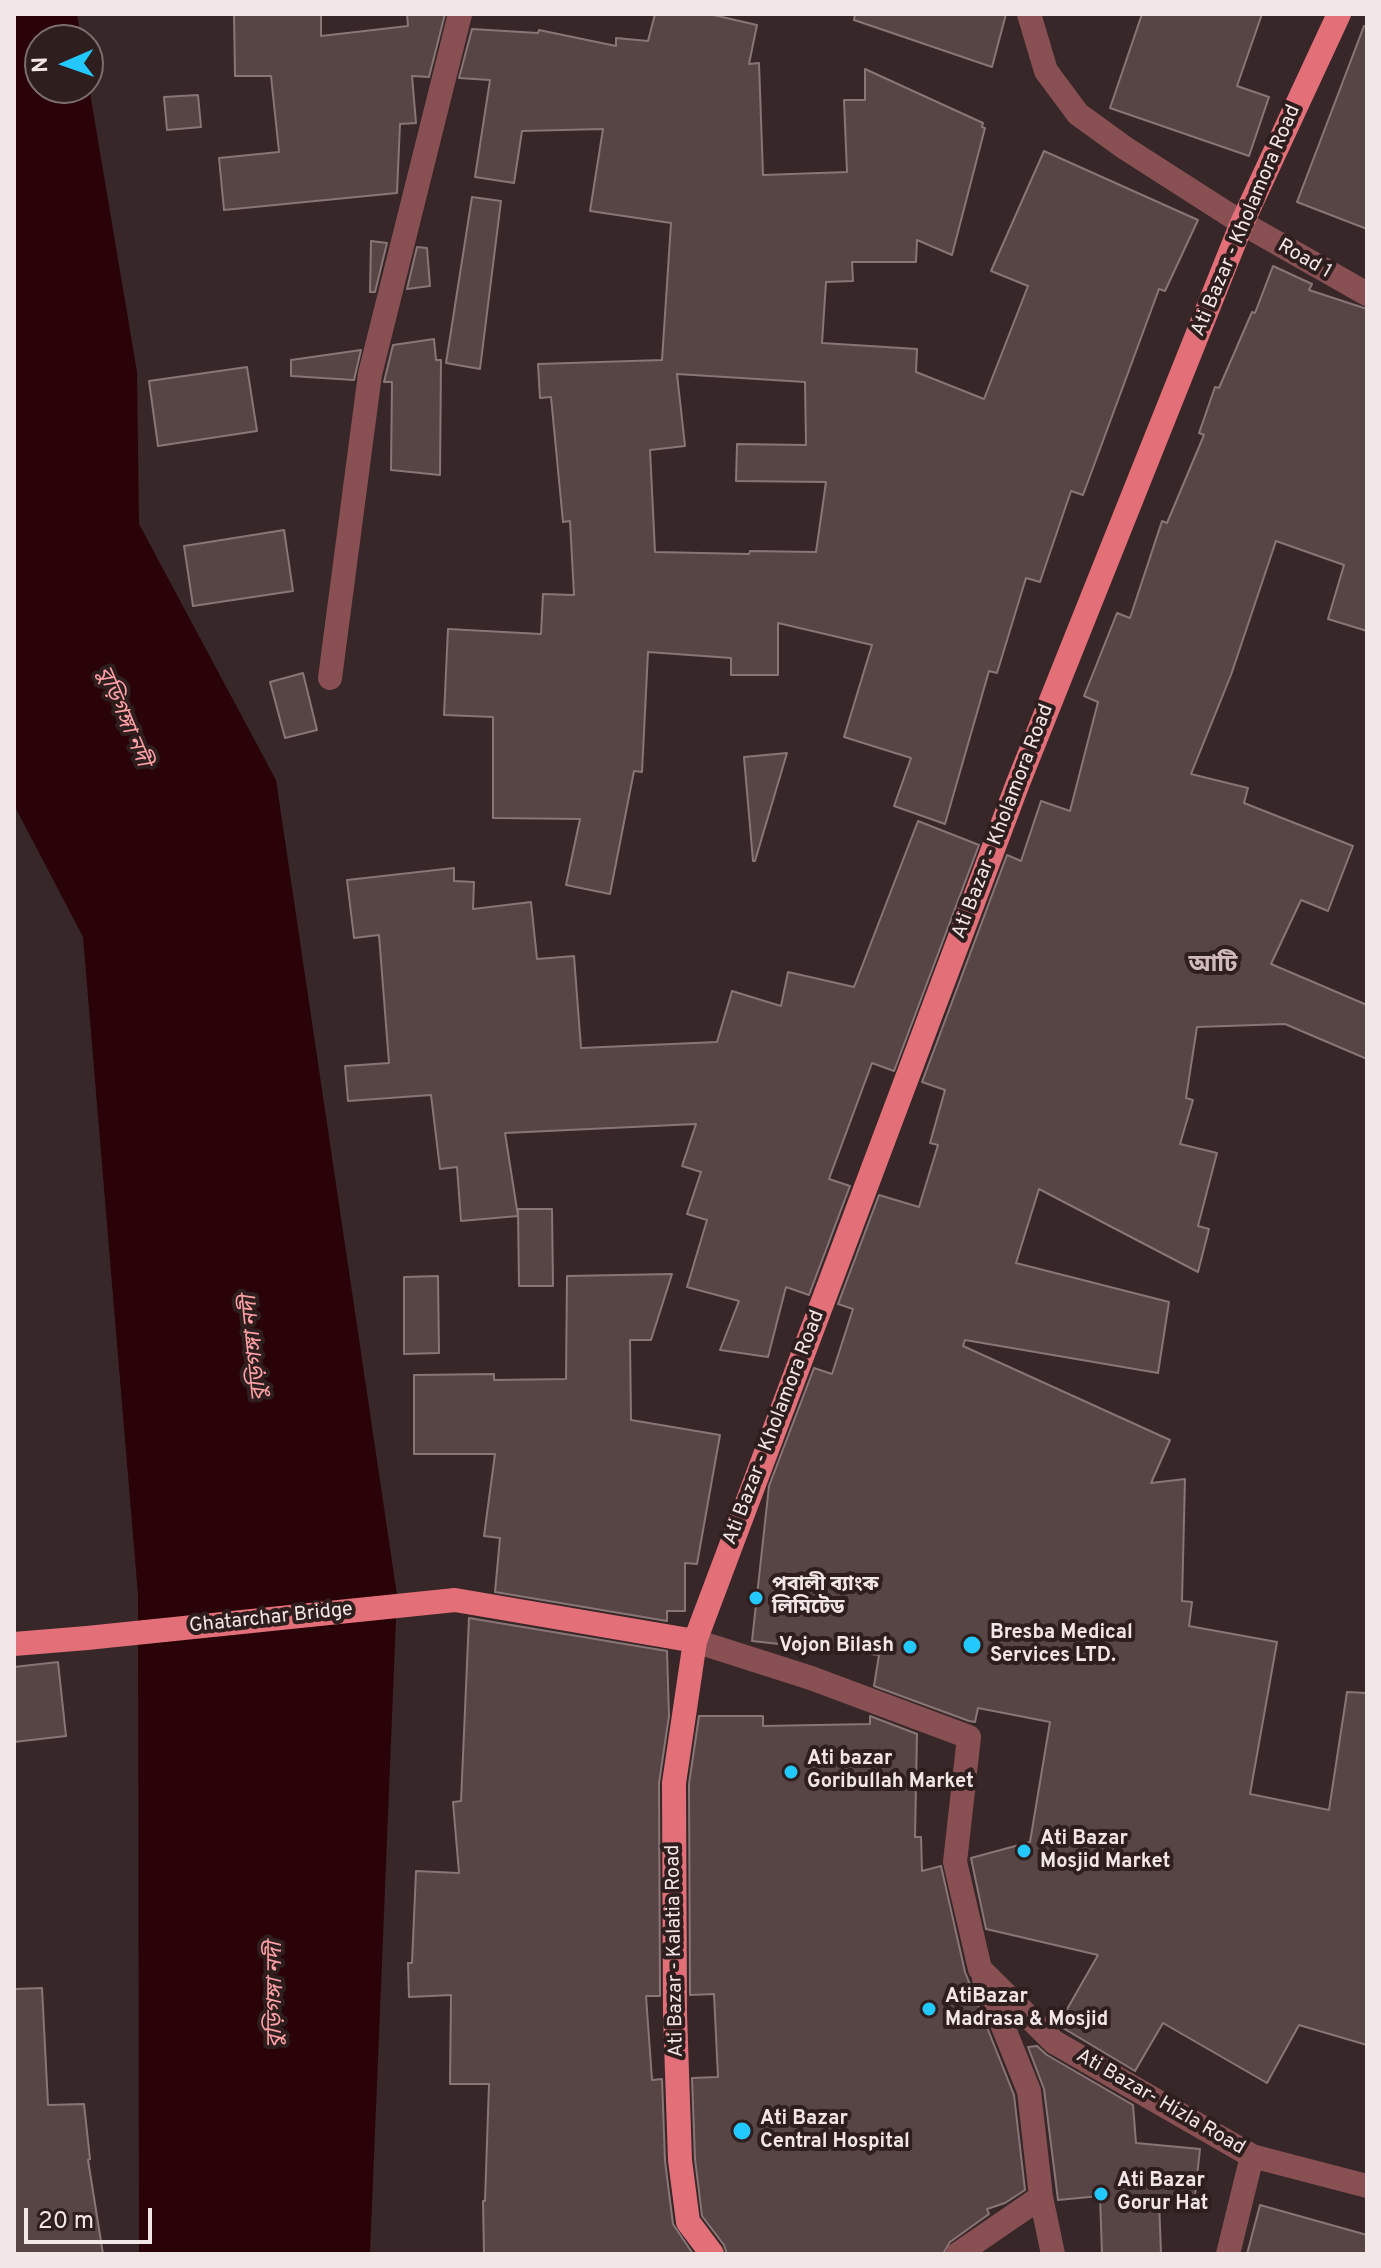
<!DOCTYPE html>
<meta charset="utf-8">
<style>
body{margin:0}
#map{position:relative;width:1381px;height:2268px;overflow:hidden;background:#382728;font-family:Overpass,sans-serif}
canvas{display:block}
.frame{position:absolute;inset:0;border:16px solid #f2e6e6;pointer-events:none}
.north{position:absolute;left:24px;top:24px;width:80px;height:80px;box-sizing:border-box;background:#2e1e1e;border:2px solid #7c6e6e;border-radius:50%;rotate:268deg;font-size:22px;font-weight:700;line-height:32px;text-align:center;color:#f2e6e6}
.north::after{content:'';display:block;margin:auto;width:28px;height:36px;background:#23c9fe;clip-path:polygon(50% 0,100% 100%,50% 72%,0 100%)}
.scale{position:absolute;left:24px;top:2208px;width:128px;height:36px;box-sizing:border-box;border:4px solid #f2e6e6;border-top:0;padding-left:10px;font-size:24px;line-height:28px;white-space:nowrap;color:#f2e6e6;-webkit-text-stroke:6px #2e1e1e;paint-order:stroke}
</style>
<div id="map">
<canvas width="1381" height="2268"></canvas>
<div class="frame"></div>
<div class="north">N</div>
<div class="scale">20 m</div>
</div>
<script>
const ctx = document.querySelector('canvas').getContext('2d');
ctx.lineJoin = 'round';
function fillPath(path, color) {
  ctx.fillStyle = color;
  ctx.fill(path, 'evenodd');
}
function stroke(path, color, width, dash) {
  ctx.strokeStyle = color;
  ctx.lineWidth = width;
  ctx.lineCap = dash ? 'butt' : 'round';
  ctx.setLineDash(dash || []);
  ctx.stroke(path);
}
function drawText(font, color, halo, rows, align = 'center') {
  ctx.font = font + ' Overpass,"Noto Sans Bengali",sans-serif';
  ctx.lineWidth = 8;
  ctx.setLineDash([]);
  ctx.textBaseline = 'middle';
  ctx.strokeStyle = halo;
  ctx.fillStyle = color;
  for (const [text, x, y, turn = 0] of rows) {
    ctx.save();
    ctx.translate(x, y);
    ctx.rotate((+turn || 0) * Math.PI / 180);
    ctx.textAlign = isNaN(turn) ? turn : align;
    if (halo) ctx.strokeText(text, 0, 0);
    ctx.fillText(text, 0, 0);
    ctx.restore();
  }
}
const water = new Path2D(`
 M14 14H77L81 40H40V88H88V81L137 372 139 524 276 780 397 1595 370 2254H139L138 1595 83 937 14 805Z`);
const building = new Path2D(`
 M234 14H321V36L408 26 407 14H445L429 77 412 76 416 123 400 124 397 193 224 210 219 158 279 152 271 76H235Z
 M655 14H709L757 25 749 64 759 63 763 175 847 172 844 100H865V69L983 123 982 127 985 128 952 255 917 240 916 262H852L853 281 826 282 822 343 917 349 916 372 984 399 1028 286 991 271 1044 151 1198 220 1165 291 1159 289 1083 495 1071 491 1040 582 1026 578 997 673 989 671 945 824 894 806 911 758 844 737 872 645 778 623V675H731V658L648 652 642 772 634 771 610 894 566 885 580 819 493 818V717L444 715 448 629 541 634 543 594 574 595 570 521 563 522 551 397 540 398 538 364 662 360 671 223 590 211 603 129 522 131 514 183 475 177 490 80 459 78 472 29 538 33 539 30 616 46V38L648 41ZM677 374 805 382 806 445 737 444 736 481 826 482 816 552 750 551 749 554 655 552 650 450 685 446Z
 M855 14H1006L992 67 854 20Z
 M1142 14H1262L1237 86 1269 97 1249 156 1110 108Z
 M1364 26H1367V229L1297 202Z
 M198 95 201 127 167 130 164 97Z
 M472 197 501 201 480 369 446 363Z
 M371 241 387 243 375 292H370Z
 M417 247 427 248 430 286 407 289Z
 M1273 266 1312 284 1309 290 1367 309V631L1328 619 1344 565 1276 541 1231 675 1191 774 1248 788 1244 803 1353 846 1328 911 1301 900 1271 964 1367 1005V1059L1285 1024 1197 1027 1186 1098 1193 1100 1180 1144 1217 1153 1198 1226 1209 1229 1198 1272 1039 1189 1016 1263 1169 1302 1158 1373 965 1340 963 1346 1170 1440 1151 1483 1185 1479 1182 1601 1192 1602 1189 1626 1277 1642 1250 1794 1329 1810 1347 1692 1367 1693V2045L1299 2025 1267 2083 1163 2023 1135 2071 1058 2025 1098 1955 986 1929 971 1858 1030 1842 1050 1722 978 1708 975 1722 969 1721 874 1686 879 1655 752 1641 769 1486 814 1368 832 1374 853 1309 838 1304 879 1195 919 1207 938 1145 930 1143 945 1090 922 1082 1007 855 1021 861 1041 801 1070 811 1098 702 1084 696 1117 613 1130 618 1162 521 1167 523 1204 435 1199 433 1215 387 1219 388 1252 312 1255 313Z
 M434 339 436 360H441L440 475 391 470 392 382H384L393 345Z
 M361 350 354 380 291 376V360Z
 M247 367 257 431 158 446 149 381Z
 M284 530 293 591 193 606 184 546Z
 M303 673 317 730 285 738 270 682Z
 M787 753 755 861H753L744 757Z
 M918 821 979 845 894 1071 872 1063 829 1179 850 1186 809 1295 786 1287 768 1357 720 1350 739 1301 687 1287 707 1220 687 1214 701 1172 682 1166 696 1124 505 1133 518 1216 461 1221 457 1167 440 1169 431 1095 348 1101 345 1066 389 1063 379 935 354 938 347 880 454 868V881L474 882 473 909 531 902 537 959 574 956 581 1048 717 1042 732 991 781 1006 788 972 854 987Z
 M518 1209H552L553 1286H519Z
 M672 1274 651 1340H630L631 1420 720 1435 697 1564 685 1563V1611H667V1621L495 1592 500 1538 484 1536 495 1454H414V1375L494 1374V1380L566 1379 567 1276Z
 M438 1276 439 1353 404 1354V1277Z
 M469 1618 667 1651 669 1716 659 1783 660 1996H646L652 2080 662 2079 665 2161 673 2224 693 2254H484L483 2201H485L489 2084H450L451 1995 409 1997 408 1963H412L416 1871 459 1873 453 1802 461 1801Z
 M58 1662 66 1736 14 1742V1667Z
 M699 1716H763V1726L870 1724V1716L917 1734 915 1837H921L922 1871 941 1866 965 1972 1014 2095 1025 2190 1005 2203 987 2209 989 2214 950 2242 943 2254H727L724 2245 702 2216 695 2159 692 2078 718 2077 714 1994 690 1995 689 1784Z
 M42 1988 48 2105 84 2104 90 2159 88 2160 103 2254H14V1989Z
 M1037 2046 1047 2055 1133 2105 1136 2143 1200 2149 1194 2204 1159 2200 1161 2254H1102L1100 2196 1058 2200 1044 2089 1028 2047Z
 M1260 2205 1367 2235V2254H1247Z`);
const minor = new Path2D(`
 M1029 14 1046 71 1078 114 1125 148 1242 223 1367 294
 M330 678 370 374 460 14
 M695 1641 811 1678 969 1737 955 1862 980 1969 1054 2042 1252 2156 1367 2186
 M984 1979 1029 2091 1041 2197 1053 2254
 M958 2254 1041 2197
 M1228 2254 1252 2156`);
const major = new Path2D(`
 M14 1644 87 1638 455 1600 695 1641
 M712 2254 688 2222 680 2160 675 2014 674 1783 695 1641 1018 783 1242 223 1339 14`);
const markers = [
 [756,1598,8,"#23c9fe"],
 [972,1645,10,"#23c9fe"],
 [910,1647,8,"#23c9fe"],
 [791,1772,8,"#23c9fe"],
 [1024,1851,8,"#23c9fe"],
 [929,2009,8,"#23c9fe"],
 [742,2131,10,"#23c9fe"],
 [1101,2194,8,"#23c9fe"]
];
const streetNames = [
 ["Ati Bazar - Kholamora Road",1247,221,-67],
 ["Road 1",1304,260,30],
 ["Ati Bazar - Kholamora Road",1004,822,-69],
 ["Ati Bazar - Kholamora Road",775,1428,-69],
 ["Ghatarchar Bridge",271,1619,-6],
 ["Ati Bazar - Kalatia Road",676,1951,-91],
 ["Ati Bazar- Hizla Road",1160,2103,30]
];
const poiNames = [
 ["পূবালী ব্যাংক",772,1586],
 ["লিমিটেড",772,1609],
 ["Bresba Medical",990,1634],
 ["Services LTD.",990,1657],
 ["Vojon Bilash",894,1647,"right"],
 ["Ati bazar",807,1760],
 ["Goribullah Market",807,1783],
 ["Ati Bazar",1040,1840],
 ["Mosjid Market",1040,1863],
 ["AtiBazar",945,1998],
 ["Madrasa & Mosjid",945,2021],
 ["Ati Bazar",760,2120],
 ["Central Hospital",760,2143],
 ["Ati Bazar",1117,2182],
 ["Gorur Hat",1117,2205]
];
const waterNames = [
 ["বুড়িগঙ্গা নদী",122,717,67],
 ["বুড়িগঙ্গা নদী",256,1348,-96],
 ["বুড়িগঙ্গা নদী",277,1995,-90]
];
const quarterNames = [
 ["আটি",1213,966]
];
fillPath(water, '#290308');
fillPath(building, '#574545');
stroke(building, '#897576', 2);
stroke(minor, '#895053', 24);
stroke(major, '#e36f79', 24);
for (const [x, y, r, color] of markers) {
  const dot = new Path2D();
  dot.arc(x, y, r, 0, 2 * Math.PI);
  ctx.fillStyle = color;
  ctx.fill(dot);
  stroke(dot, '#2e1e1e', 3);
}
drawText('20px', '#f2e6e6', '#2e1e1e', streetNames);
drawText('bold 20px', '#f2e6e6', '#2e1e1e', poiNames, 'left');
drawText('italic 22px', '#ffa1a6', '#2e1e1e', waterNames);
drawText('bold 24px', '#d0babb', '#2e1e1e', quarterNames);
</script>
